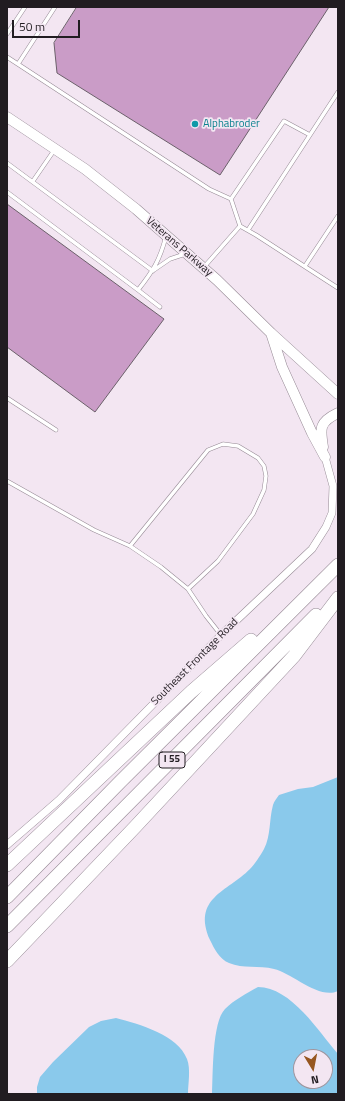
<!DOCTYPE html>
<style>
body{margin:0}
#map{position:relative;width:345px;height:1101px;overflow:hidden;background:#f3e6f2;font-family:"Titillium Web",sans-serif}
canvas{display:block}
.frame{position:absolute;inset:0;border:8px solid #211c21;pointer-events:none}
.north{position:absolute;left:293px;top:1049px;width:40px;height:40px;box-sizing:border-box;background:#f3e6f2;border:1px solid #9f959e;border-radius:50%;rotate:170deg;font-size:11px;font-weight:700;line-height:16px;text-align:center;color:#211c21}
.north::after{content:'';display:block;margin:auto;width:14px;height:18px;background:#965620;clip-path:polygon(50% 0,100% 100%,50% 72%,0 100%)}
.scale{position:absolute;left:12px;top:20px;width:68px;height:18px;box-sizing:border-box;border:2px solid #211c21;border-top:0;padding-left:5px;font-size:12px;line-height:14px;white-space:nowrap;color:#211c21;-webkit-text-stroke:3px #f3e6f2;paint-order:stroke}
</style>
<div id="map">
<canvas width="345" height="1101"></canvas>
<div class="frame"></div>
<div class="north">N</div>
<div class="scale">50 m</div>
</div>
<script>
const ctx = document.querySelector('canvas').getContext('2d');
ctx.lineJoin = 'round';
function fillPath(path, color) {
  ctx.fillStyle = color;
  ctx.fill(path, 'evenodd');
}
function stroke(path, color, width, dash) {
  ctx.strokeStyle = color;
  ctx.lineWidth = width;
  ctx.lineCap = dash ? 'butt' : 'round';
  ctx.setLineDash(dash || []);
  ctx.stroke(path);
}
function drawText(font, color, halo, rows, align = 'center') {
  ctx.font = font + ' "Titillium Web",sans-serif';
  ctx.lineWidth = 3.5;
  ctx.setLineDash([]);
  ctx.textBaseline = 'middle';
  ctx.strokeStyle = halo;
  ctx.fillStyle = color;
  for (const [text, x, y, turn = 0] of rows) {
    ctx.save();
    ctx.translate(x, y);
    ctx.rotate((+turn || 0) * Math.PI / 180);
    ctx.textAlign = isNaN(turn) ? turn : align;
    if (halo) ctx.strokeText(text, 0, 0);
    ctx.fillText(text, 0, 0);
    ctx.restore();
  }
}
const water = new Path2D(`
 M338 777V991C319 1000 292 973 274 969 259 965 243 969 229 963 219 959 214 948 210 940 192 898 227 892 250 869 255 864 260 856 264 849 271 836 269 819 273 805 274 801 277 798 279 795L298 789 313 787Z
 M258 987C291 987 319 1032 338 1054V1094H212C213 1075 212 1022 225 1009 234 1000 247 993 258 987ZM301 1057H325V1081H301Z
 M116 1018C139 1024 178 1035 187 1059 191 1069 188 1084 188 1094H37V1087L40 1077 53 1062 89 1027 101 1021Z`);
const building = new Path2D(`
 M77 7H329L220 175 57 73 54 43Z
 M7 204 164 319 95 412 7 347Z`);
const lane = new Path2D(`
 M7 34 25 7
 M7 57 209 189 231 199
 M18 64 55 7
 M7 163 153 271
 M33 181 55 149
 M7 192 138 290
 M240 226 231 199 284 121 310 135
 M248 230 338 92
 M305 266 338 216
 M204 267 240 226 256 235 338 288
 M154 270 170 259 185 254
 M160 307 138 290C153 271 160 260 166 236
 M7 398 56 430
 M7 481 94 530 130 546 161 567 188 589 206 616 221 635
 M130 546 208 450 223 444 238 446 258 458 264 466 266 476 264 490 253 514 218 561 188 589`);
const street = new Path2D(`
 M7 845 59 800 221 635 312 549 326 527 332 513 333 486 325 457`);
const secondary = new Path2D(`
 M7 117 85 169 136 209 217 280 271 333 338 394
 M271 333 282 367 312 433 325 457
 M323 447C320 428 319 422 338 413`);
const highway = new Path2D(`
 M7 865 191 692 251 640
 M7 897 120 782 338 565
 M7 926 316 615
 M7 961 135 827 294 656 338 598`);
const markers = [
 [195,124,4,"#0f9aa8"]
];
const shields = [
 [172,760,26]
];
const shieldNames = [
 ["I 55",172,760]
];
const cultureNames = [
 ["Alphabroder",203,124]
];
const streetNames = [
 ["Veterans Parkway",179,247,41],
 ["Southeast Frontage Road",195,662,-45]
];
fillPath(water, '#8ac9eb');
fillPath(building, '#ca9cc7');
stroke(building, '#6b606a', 1);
stroke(lane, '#968a95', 4.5);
stroke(street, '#968a95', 8);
stroke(secondary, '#968a95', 11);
stroke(highway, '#968a95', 14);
stroke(lane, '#fff', 3.5);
stroke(street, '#fff', 7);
stroke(secondary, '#fff', 10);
stroke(highway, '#fff', 13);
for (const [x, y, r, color] of markers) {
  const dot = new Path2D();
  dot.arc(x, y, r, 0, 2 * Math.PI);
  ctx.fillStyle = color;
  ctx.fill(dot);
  stroke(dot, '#f3e6f2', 1.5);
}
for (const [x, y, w] of shields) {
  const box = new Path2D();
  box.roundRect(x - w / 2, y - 8, w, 16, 3);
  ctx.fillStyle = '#f3e6f2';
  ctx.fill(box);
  stroke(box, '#211c21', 1);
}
drawText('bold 10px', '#211c21', null, shieldNames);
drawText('11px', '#0d838f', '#f3e6f2', cultureNames, 'left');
drawText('11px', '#211c21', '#f3e6f2', streetNames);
</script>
